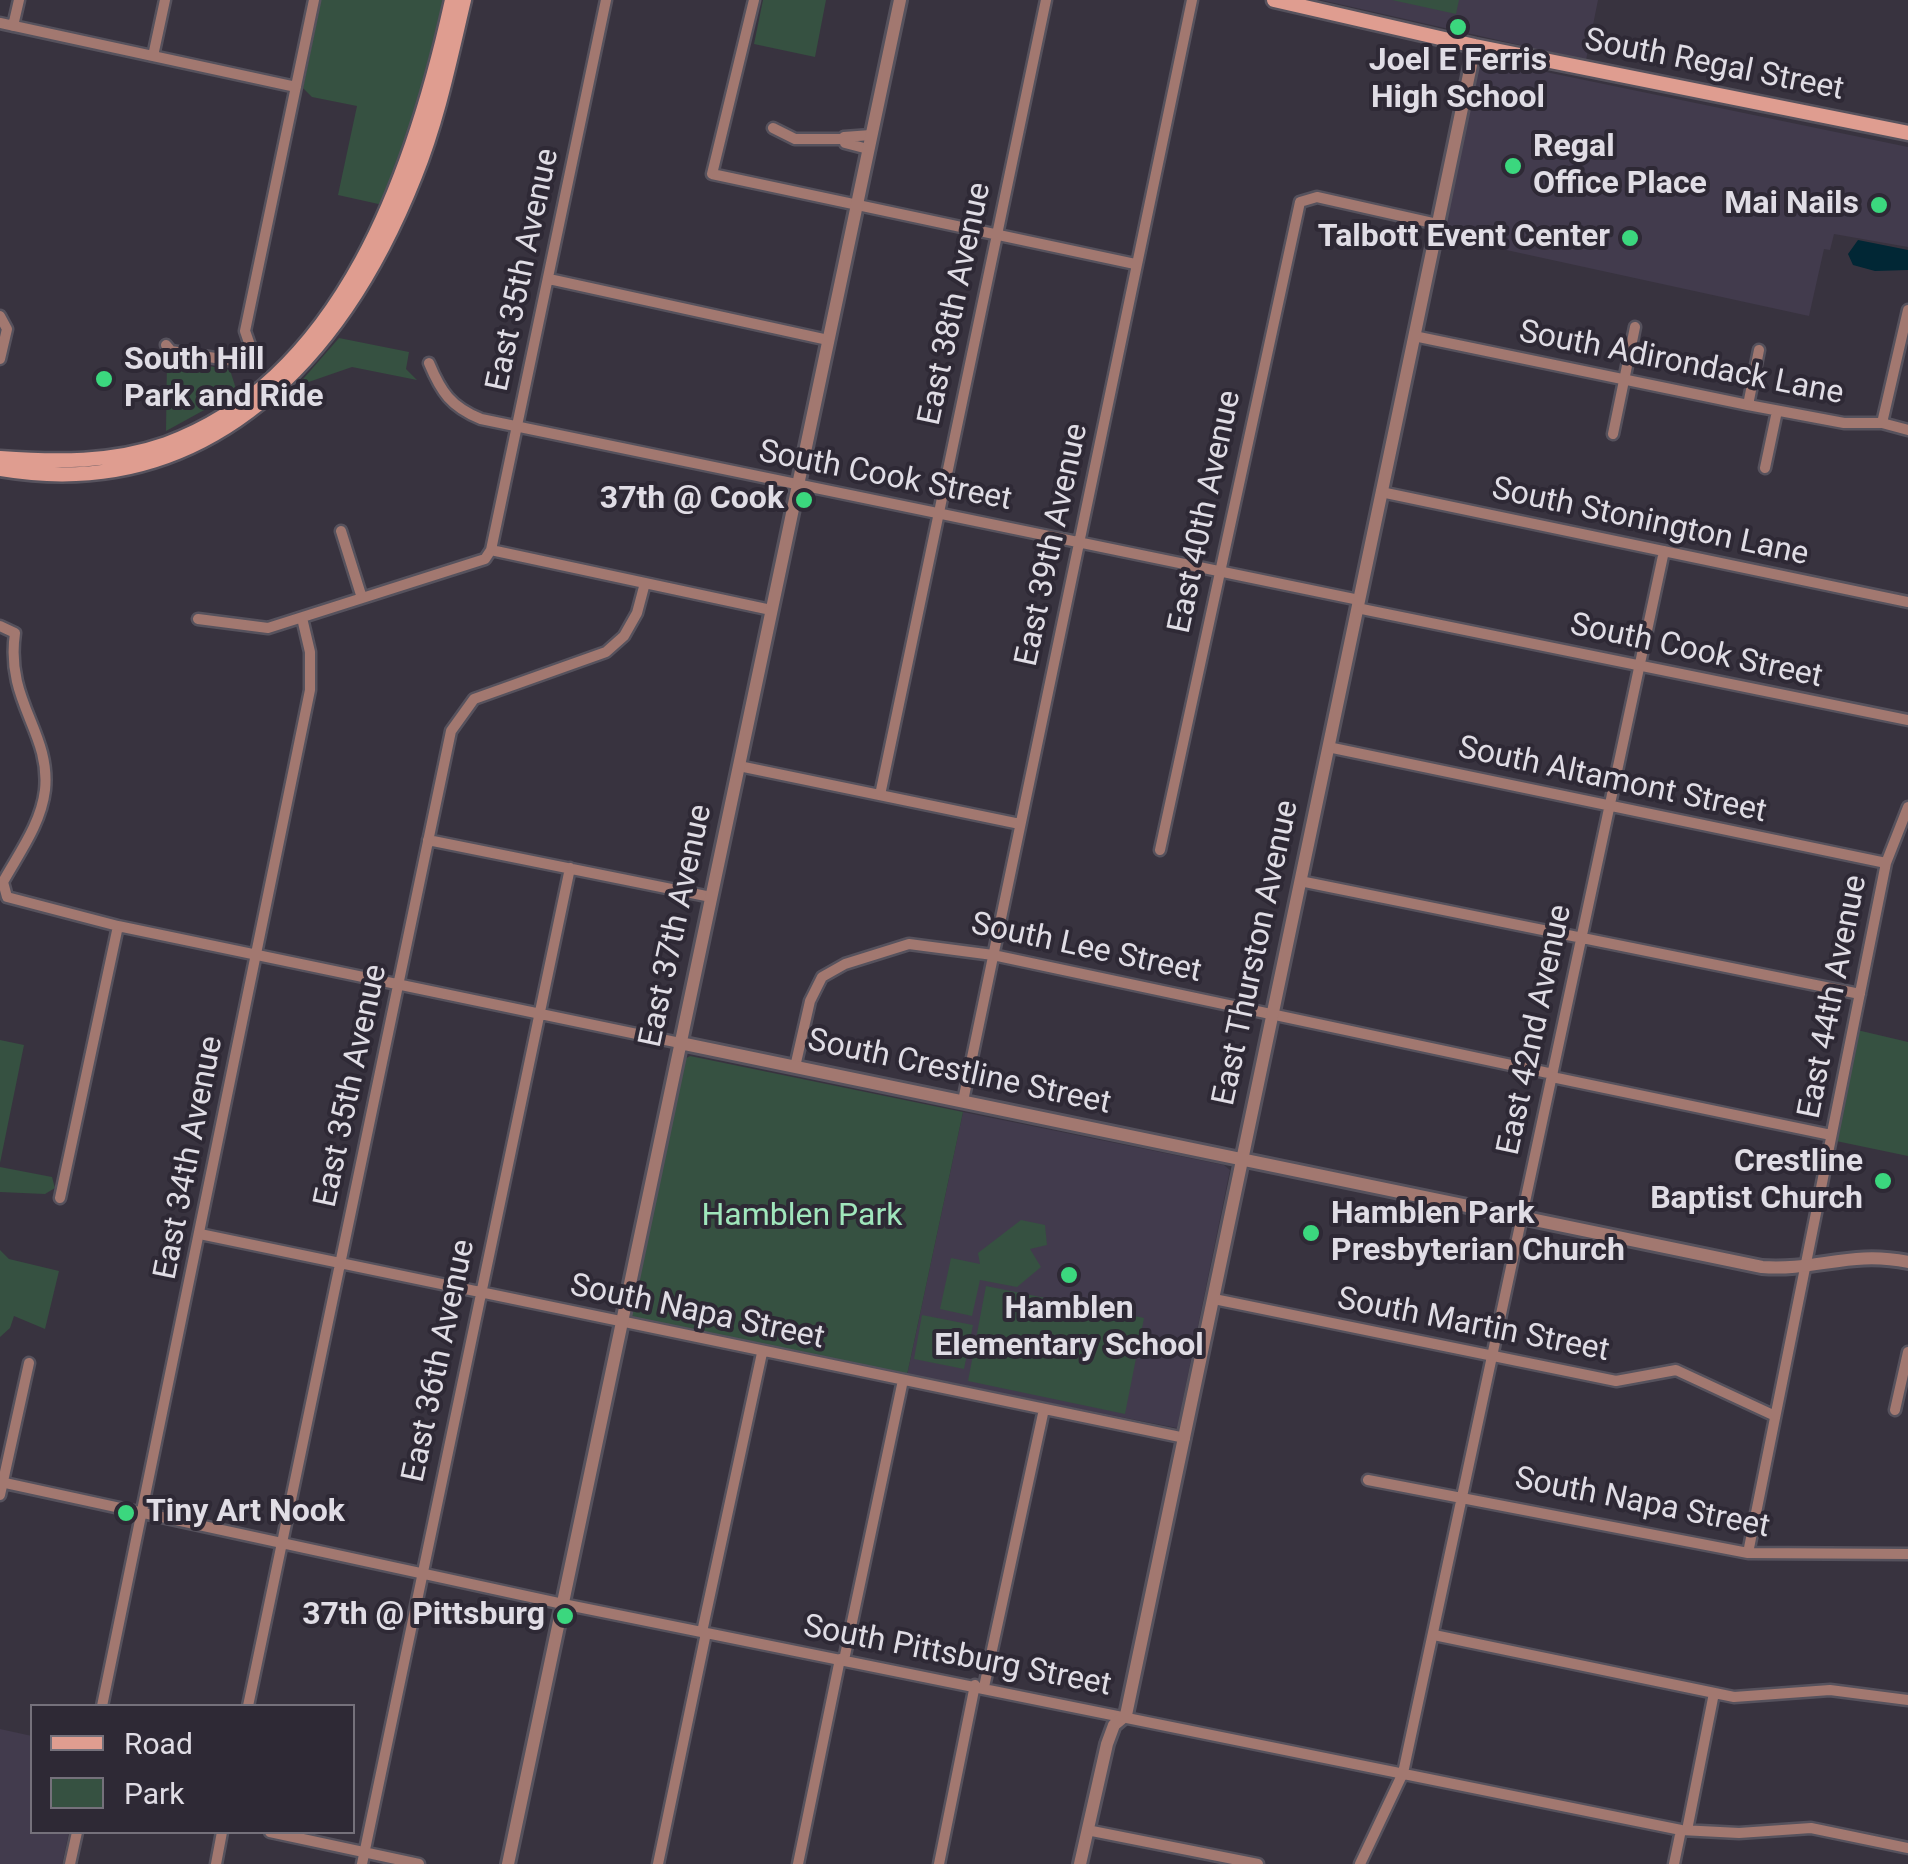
<!DOCTYPE html>
<style>
body{margin:0}
#map{position:relative;width:1908px;height:1864px;overflow:hidden;background:#38333f;font-family:Roboto,sans-serif}
canvas{display:block}
.legend{position:absolute;left:30px;top:1704px;width:325px;height:130px;box-sizing:border-box;background:#2e2935;border:2px solid #75717b;margin:0;padding:12px 18px;list-style:none;font-size:30px;color:#e0dde5}
.legend li{display:flex;align-items:center;gap:20px;height:50px}
.legend b{width:50px;border:2px solid #75717b}
</style>
<div id="map">
<canvas width="1908" height="1864"></canvas>
<ul class="legend">
<li><b style="height:12px;background:#df9d90"></b>Road</li>
<li><b style="height:28px;background:#365141"></b>Park</li>
</ul>
</div>
<script>
const ctx = document.querySelector('canvas').getContext('2d');
ctx.lineJoin = 'round';
function fillPath(path, color) {
  ctx.fillStyle = color;
  ctx.fill(path, 'evenodd');
}
function stroke(path, color, width, dash) {
  ctx.strokeStyle = color;
  ctx.lineWidth = width;
  ctx.lineCap = dash ? 'butt' : 'round';
  ctx.setLineDash(dash || []);
  ctx.stroke(path);
}
function drawText(font, color, halo, rows, align = 'center') {
  ctx.font = font + ' Roboto,sans-serif';
  ctx.lineWidth = 8;
  ctx.setLineDash([]);
  ctx.textBaseline = 'middle';
  ctx.strokeStyle = halo;
  ctx.fillStyle = color;
  for (const [text, x, y, turn = 0] of rows) {
    ctx.save();
    ctx.translate(x, y);
    ctx.rotate((+turn || 0) * Math.PI / 180);
    ctx.textAlign = isNaN(turn) ? turn : align;
    if (halo) ctx.strokeText(text, 0, 0);
    ctx.fillText(text, 0, 0);
    ctx.restore();
  }
}
const built = new Path2D(`
 M1321 0H1598L1586 60Z
 M1488 60 1908 147V247L1834 234 1830 250 1824 249 1809 316 1442 236 1478 70Z
 M963 1112 1224 1165 1230 1170 1177 1428 907 1375Z
 M0 1729 32 1736V1832H69L62 1864H0Z`);
const green = new Path2D(`
 M321 0H446L424 91 383 205 338 195 357 106 312 97 303 88Z
 M763 0H826L815 57 754 44Z
 M1392 0H1459L1456 14Z
 M339 338 409 352 406 369 417 380 352 367 297 386Z
 M167 358 230 370 237 392 166 431Z
 M1857 1030 1908 1042V1156L1836 1141Z
 M0 1040 24 1045 0 1163Z
 M690 1056 963 1112 907 1375 629 1318 681 1061Z
 M0 1167 52 1177 55 1188 45 1194 0 1192Z
 M1021 1220 1045 1225 1047 1245 1030 1249 1041 1267 1017 1287 980 1280 972 1316 940 1309 951 1258 980 1264 978 1253Z
 M0 1250 9 1259 59 1271 45 1329 14 1316 10 1328 0 1337Z
 M986 1286 1144 1318 1125 1414 968 1381Z
 M922 1315 973 1325 964 1369 914 1359Z`);
const water = new Path2D(`
 M1858 240 1908 250V270L1875 271 1853 265 1848 254Z`);
const minor = new Path2D(`
 M754 0 712 174 1135 264
 M0 23 296 87
 M13 26 19 0
 M153 56 165 0
 M773 128 795 139H844
 M868 149 845 143 844 137 871 135
 M549 279 828 340
 M0 316 7 329 0 359
 M1414 336 1748 405 1844 423H1882L1908 310
 M166 345 171 351 234 361 252 351 245 331 314 0
 M429 363C441 392 451 407 481 419L1359 600
 M1748 405 1759 350
 M1882 423 1908 430
 M1613 434 1635 327
 M1765 468 1777 411
 M1381 492 1908 602
 M341 531 362 598
 M491 550 606 0
 M1357 608 1908 720
 M198 619 268 628 485 559 491 550 771 610
 M0 626 15 633C5 702 51 732 45 790 41 824 19 853 3 882L7 897 118 926 680 1043
 M1328 747 1886 863
 M739 766 1020 824
 M880 795 1046 0
 M428 840 711 897
 M1160 850 1300 202 1317 197 1437 224
 M1300 881 1860 994
 M795 1067 810 1001 822 977 845 964 909 944 993 955 1553 1074
 M1552 1077 1831 1135
 M963 1101 1192 0
 M60 1198 118 926
 M200 1234 1185 1438
 M1214 1299 1616 1381 1676 1370 1773 1415
 M1895 1410 1908 1352
 M1368 1480 1748 1553 1908 1554
 M0 1482 563 1604 1681 1830 1739 1833 1811 1828 1908 1848
 M0 1495 29 1363
 M1748 1553 1886 863 1908 807
 M702 1632 762 1353
 M1434 1635 1734 1697 1830 1690 1908 1700
 M844 1660 903 1380
 M984 1687 1044 1409
 M102 1706 310 690V652L302 618
 M248 1706 451 731 474 699 606 652 624 636 637 613 645 583
 M1087 1830 1258 1864
 M1687 1830 1714 1693
 M270 1832 419 1864
 M70 1864 77 1832
 M216 1864 222 1832
 M362 1864 570 868
 M658 1864 706 1633
 M798 1864 840 1659
 M939 1864 975 1685
 M1360 1864 1403 1773 1664 551
 M1674 1864 1681 1830`);
const tertiary = new Path2D(`
 M680 1043 1762 1267C1816 1271 1851 1250 1908 1262
 M508 1864 900 0
 M1080 1864 1107 1744 1114 1725 1126 1715 1475 46`);
const secondary = new Path2D(`
 M1274 0 1475 46 1908 133
 M0 458C56 462 112 463 166 444 344 379 415 168 452 0
 M0 469C210 505 344 355 415 176 438 119 450 59 464 0`);
const markers = [
 [1458,27,10,"#3bd77e"],
 [1513,166,10,"#3bd77e"],
 [1879,205,10,"#3bd77e"],
 [1630,238,10,"#3bd77e"],
 [104,379,10,"#3bd77e"],
 [804,500,10,"#3bd77e"],
 [1883,1181,10,"#3bd77e"],
 [1311,1233,10,"#3bd77e"],
 [1069,1275,10,"#3bd77e"],
 [126,1513,10,"#3bd77e"],
 [565,1616,10,"#3bd77e"]
];
const poiNames = [
 ["Joel E Ferris",1458,62,"center"],
 ["High School",1458,99,"center"],
 ["Regal",1533,148,"left"],
 ["Office Place",1533,185,"left"],
 ["Mai Nails",1859,205],
 ["Talbott Event Center",1610,238],
 ["South Hill",124,361,"left"],
 ["Park and Ride",124,398,"left"],
 ["37th @ Cook",784,500],
 ["Crestline",1863,1163],
 ["Baptist Church",1863,1200],
 ["Hamblen Park",1331,1215,"left"],
 ["Presbyterian Church",1331,1252,"left"],
 ["Hamblen",1069,1310,"center"],
 ["Elementary School",1069,1347,"center"],
 ["Tiny Art Nook",146,1513,"left"],
 ["37th @ Pittsburg",545,1616]
];
const streetNames = [
 ["South Regal Street",1714,66,11],
 ["East 35th Avenue",524,270,-78],
 ["East 38th Avenue",956,304,-78],
 ["South Adirondack Lane",1681,364,11],
 ["South Cook Street",885,477,11],
 ["East 40th Avenue",1206,512,-78],
 ["South Stonington Lane",1650,523,12],
 ["East 39th Avenue",1053,545,-78],
 ["South Cook Street",1696,652,12],
 ["South Altamont Street",1612,781,12],
 ["East 37th Avenue",677,926,-78],
 ["South Lee Street",1086,949,12],
 ["East Thurston Avenue",1257,953,-78],
 ["East 44th Avenue",1834,997,-79],
 ["East 42nd Avenue",1536,1030,-78],
 ["South Crestline Street",959,1073,12],
 ["East 35th Avenue",352,1086,-78],
 ["East 34th Avenue",190,1158,-79],
 ["South Napa Street",697,1313,12],
 ["South Martin Street",1473,1326,11],
 ["East 36th Avenue",440,1361,-78],
 ["South Napa Street",1642,1504,11],
 ["South Pittsburg Street",957,1657,11]
];
const parkNames = [
 ["Hamblen Park",802,1217]
];
fillPath(built, '#423b4d');
fillPath(green, '#365141');
fillPath(water, '#012735');
stroke(minor, '#56525d', 15);
stroke(tertiary, '#56525d', 18);
stroke(secondary, '#56525d', 19);
stroke(minor, '#a27870', 10);
stroke(tertiary, '#a27870', 12);
stroke(secondary, '#df9d90', 14);
for (const [x, y, r, color] of markers) {
  const dot = new Path2D();
  dot.arc(x, y, r, 0, 2 * Math.PI);
  ctx.fillStyle = color;
  ctx.fill(dot);
  stroke(dot, '#2e2935', 4);
}
drawText('bold 32px', '#e0dde5', '#2e2935', poiNames, 'right');
drawText('32px', '#e0dde5', '#2e2935', streetNames);
drawText('32px', '#a0e6bc', '#2e2935', parkNames);
</script>
